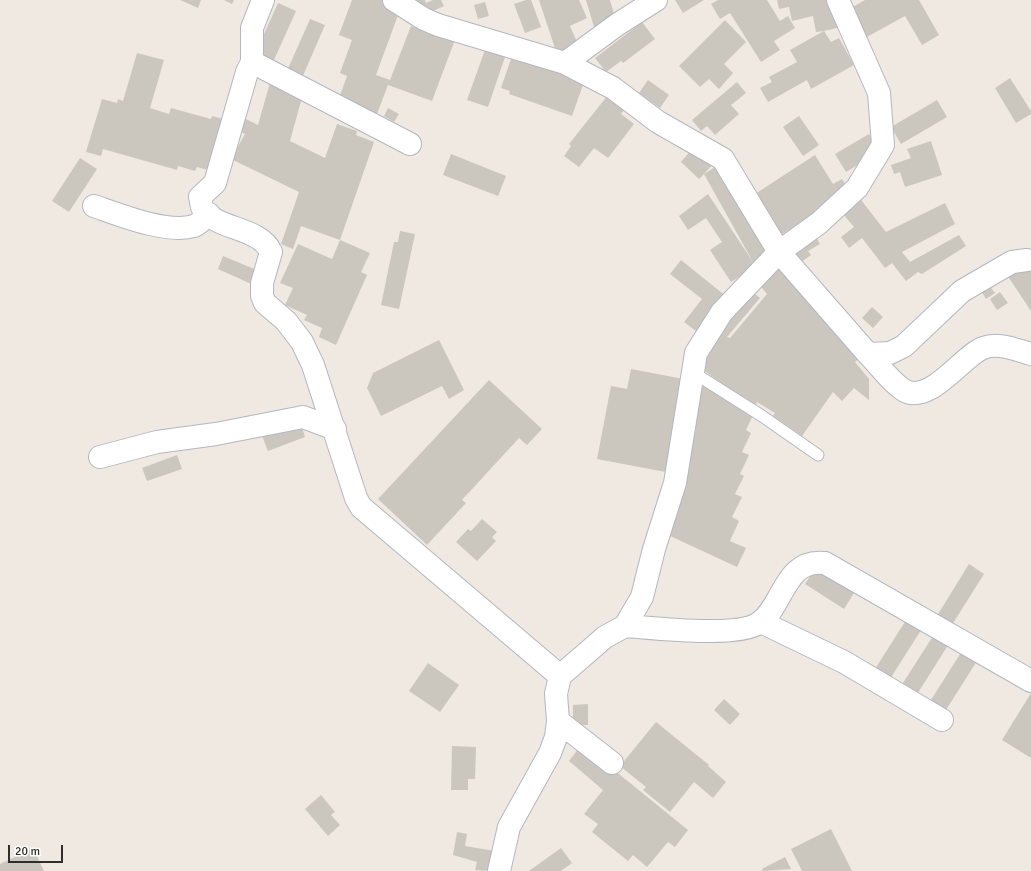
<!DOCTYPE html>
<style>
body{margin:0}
#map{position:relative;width:1031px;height:871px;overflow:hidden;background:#efe9e1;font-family:Signika,sans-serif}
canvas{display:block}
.scale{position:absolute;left:8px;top:845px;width:55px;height:18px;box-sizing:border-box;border:2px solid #2e2e2e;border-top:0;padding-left:5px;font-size:12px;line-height:14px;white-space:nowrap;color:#2e2e2e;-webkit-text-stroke:3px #fff;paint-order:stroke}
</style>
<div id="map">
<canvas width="1031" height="871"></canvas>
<div class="scale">20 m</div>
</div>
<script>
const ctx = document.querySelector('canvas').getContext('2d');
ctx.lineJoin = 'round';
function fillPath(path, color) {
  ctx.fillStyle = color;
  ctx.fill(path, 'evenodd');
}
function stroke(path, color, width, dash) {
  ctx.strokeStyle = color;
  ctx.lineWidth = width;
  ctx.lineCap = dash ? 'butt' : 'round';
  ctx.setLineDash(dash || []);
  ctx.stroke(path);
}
const building = new Path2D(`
 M180 0H201L198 8Z
 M224 0H234L232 4Z
 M352 0H392L401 7 376 75 390 80 411 26 427 32 429 27 456 37 432 101 388 85 375 119 361 114 363 107 339 98 347 76 340 73 352 40 339 35Z
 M415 0H425L426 3 433 0H441L444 6 421 16Z
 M526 0H531L541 27 525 33 514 4Z
 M539 0H579L587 18 570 26 580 49 557 54Z
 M586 0H610L616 21 594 27Z
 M675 0H704L683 13Z
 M718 0H767L780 21 788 16 795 28 774 41 780 50 761 62 730 13 720 19 711 4Z
 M777 0H836L841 27 824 31 831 42 839 38 854 65 811 89 807 80 768 102 760 88 772 82 769 77 797 62 790 50 824 31 816 32 813 16 792 21 789 7 779 9Z
 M865 0H919L939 35 922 45 905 16 865 38 849 9Z
 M485 2 489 16 478 19 474 5Z
 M278 3 296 11 274 60 256 52Z
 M310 19 325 25 302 78 287 71Z
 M725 20 746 42 724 64 733 73 719 89 709 79 700 87 679 66Z
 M642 22 655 39 623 63 621 61 606 72 595 58Z
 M486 47 506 54 488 107 467 100Z
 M137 53 164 60 150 108 169 114 171 108 211 119 212 116 230 121 215 172 197 167 195 171 178 166 177 170 103 149 101 156 86 152 102 99 117 103 118 99 123 101Z
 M522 57 585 79 572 116 509 94 510 91 501 88 511 59 520 62Z
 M1010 78 1031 111V114L1016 123 995 88Z
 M271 79 303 94 290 141 325 158 337 124 357 131 356 135 374 142 340 240 301 226 293 249 281 244 299 192 231 159 245 134 238 130 244 118 258 125Z
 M648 80 669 95 660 108 639 93Z
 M737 82 746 93 731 105 739 114 715 135 707 126 701 131 692 120Z
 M612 90 629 103 621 114 634 124 608 158 594 148 579 167 564 156 571 146 569 144Z
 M937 100 947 117 901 144 891 127Z
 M388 108 399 114 394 122 384 116Z
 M799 116 819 145 803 156 783 127Z
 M869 134 875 144 869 158 846 172 835 154Z
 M931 141 942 175 905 187 900 172 894 174 891 165 911 158 907 149Z
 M693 148 712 165 704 174 720 164 772 256 731 282 710 250 722 242 706 218 688 230 679 216 708 194 753 262 704 174 699 179 681 162Z
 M451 154 506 176 498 196 443 175Z
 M815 155 833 184 842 179 850 192 798 230 795 226 781 235 755 194Z
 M80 158 97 169 69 212 52 201Z
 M858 196 886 232 945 203 955 224 902 252 910 262 959 235 966 246 922 274 918 272 906 281 892 263 885 268 862 238 849 248 841 237 854 227 842 213Z
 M400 231 415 234 399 309 381 305 394 242H398Z
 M814 234 820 244 808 251 811 255 800 263 791 249Z
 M340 240 370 253 361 272 367 275 336 345 319 337 322 328 304 320 307 315 285 305 293 288 280 283 298 244 332 259Z
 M223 256 264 273 258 287 218 269Z
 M784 259 863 355 855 362 869 379V400L854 388 842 401 833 392 802 436 773 416 775 413 757 402 754 408 697 365 751 291 760 298 727 337 730 338 767 294 757 282Z
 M1031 259V311L1007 275Z
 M681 260 727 297 714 308 696 331 684 322 702 299 670 274Z
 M989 285 995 293 986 299 981 291Z
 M1000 292 1008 303 997 310 990 299Z
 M872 307 883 317 873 328 862 318Z
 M439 340 464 390 449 399 442 386 381 416 367 388 373 373Z
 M631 369 689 380 671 473 597 459 611 386 627 389Z
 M489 380 542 429 527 445 519 438 462 500 466 503 427 545 378 499Z
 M702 383 754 413 746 430 751 433 742 452 749 455 740 474 744 476 735 494 742 497 732 517 739 521 730 541 746 548 737 567 668 535 677 516 687 449 696 430 695 406Z
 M300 421 305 437 268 451 262 436Z
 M177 455 182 469 147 481 142 468Z
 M482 519 497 532 492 537 496 541 477 561 456 542 468 529 471 531Z
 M818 564 857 588 844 609 805 584Z
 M969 564 984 574 950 628 935 619Z
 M908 617 923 627 890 679 875 669Z
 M935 633 950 642 916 696 901 686Z
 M962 651 977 661 944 713 929 703Z
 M428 663 459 685 440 712 409 691Z
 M1031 693V758L1002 740Z
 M724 699 740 714 730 725 714 710Z
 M588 704V725H573V705Z
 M656 722 709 765 708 766 726 782 713 798 694 782 670 812 643 790 646 787 620 766Z
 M582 744 688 830 675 847 668 842 647 867 633 855 628 861 592 832 598 824 584 814 603 790 569 761Z
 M452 746 476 747 475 779H468V790H451Z
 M321 795 335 812 331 815 340 825 328 836 305 809Z
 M831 829 852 871H802L791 849Z
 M457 832 467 834 465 846 495 851 492 871 475 870 477 862 453 855Z
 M33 848 44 871H0V864Z
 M561 848 572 863 561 871H529Z
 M785 857 791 869 763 871 762 869Z`);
const service = new Path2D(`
 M694 373 762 416 818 455`);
const minor = new Path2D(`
 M263 0 252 28V62L247 72 215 183 200 197C201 200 201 206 203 209 217 230 260 227 271 252L262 283V296L265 303 286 321 302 342 313 365 356 498 361 507 560 676
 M394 0 424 19 438 25 565 63 613 88 658 122 723 159 779 252 868 354 890 353 904 346 962 291 1012 262 1027 260
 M252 62 410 144
 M565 63 618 24 656 0
 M94 206C120 215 167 234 194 226 199 224 205 218 209 214
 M868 354C879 365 889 380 902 389 928 408 962 356 983 348 999 342 1016 350 1031 354
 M100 457 157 442 216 434 303 417 335 429
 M761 622 844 662 942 720
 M625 626C654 628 737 638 759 623 784 606 784 558 825 563L1031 681
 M558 721 612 763
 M499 871 509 827 550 753 556 737 558 721 556 694 560 676 605 637 625 626 642 597 654 549 675 483 696 353 722 312 779 252 819 223 857 188 883 145 879 93 838 0`);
fillPath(building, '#cbc7bf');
stroke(service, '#b4b7c1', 13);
stroke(minor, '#b4b7c1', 24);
stroke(service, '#fff', 11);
stroke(minor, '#fff', 22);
</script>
